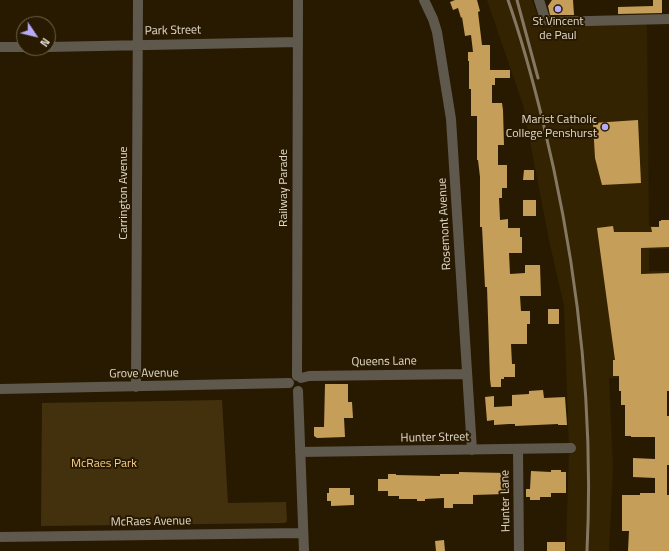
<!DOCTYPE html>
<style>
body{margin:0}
#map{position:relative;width:669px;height:551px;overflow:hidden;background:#281a01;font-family:"Titillium Web",sans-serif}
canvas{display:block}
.north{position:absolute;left:16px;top:16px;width:40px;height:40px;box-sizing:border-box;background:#281a01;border:1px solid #726651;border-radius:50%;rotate:125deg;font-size:11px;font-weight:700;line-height:16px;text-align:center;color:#e2d9c9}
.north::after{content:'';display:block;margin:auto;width:14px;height:18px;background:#b7abf8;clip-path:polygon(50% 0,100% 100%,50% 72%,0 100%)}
</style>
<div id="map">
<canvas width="669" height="551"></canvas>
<div class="north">N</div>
</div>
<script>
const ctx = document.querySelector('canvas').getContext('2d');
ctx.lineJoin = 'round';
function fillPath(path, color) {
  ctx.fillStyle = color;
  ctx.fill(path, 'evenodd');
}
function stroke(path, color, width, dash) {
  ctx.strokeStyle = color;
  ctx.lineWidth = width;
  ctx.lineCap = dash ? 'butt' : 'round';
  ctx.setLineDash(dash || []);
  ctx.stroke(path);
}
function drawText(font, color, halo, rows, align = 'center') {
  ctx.font = font + ' "Titillium Web",sans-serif';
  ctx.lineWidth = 4;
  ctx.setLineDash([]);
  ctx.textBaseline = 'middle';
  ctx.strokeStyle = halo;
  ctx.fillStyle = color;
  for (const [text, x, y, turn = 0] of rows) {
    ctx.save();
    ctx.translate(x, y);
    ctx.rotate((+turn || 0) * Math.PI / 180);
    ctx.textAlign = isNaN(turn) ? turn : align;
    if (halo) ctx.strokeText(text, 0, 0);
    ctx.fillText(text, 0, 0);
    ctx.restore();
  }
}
const built = new Path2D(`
 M487 0H532L542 28 647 24 649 226H669V249H649V271H669V378H609L613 468 609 551H566L569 448 564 306 550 245 523 105Z`);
const green = new Path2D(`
 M222 400 228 503 286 502 287 521 285 523 41 526 42 403Z`);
const building = new Path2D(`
 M455 0H477L480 11 478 12 482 45H490V70H510V78H495V85H492V103H502L503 110 504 145H498V165H507V188H502V198H499L500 220 508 219V228H520V237H522V253H509L510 274 525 273V265H540L541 296H520L521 311H530V324H527V344H511L512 364H515V377H504V379H501V387H491L490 379 487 287H485L482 227H480V177L478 160H477V116H471V89H469V61H468V52H473L471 35 465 36 462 17 461 18 458 8 453 10 450 2Z
 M552 0H573L574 15H550L548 6Z
 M653 0H662V13L618 14V7L653 6Z
 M638 120 641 183 602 185 595 158 593 123Z
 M524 170H534V180H523Z
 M523 200H536V216H523Z
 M661 220H669V247L641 248V274L669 273V391H667V416H669V465H667V495H669V551H628L629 531H622V495H640V493H655V478L633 477V458L655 459V437H631V436H625V405H621V391H619V376H613V360H615L597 228 613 226 614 232H652L651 227H659V221H661Z
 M548 309H559V324H548Z
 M325 384H348V402H352L353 418H344L345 437 317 438 314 436V427H324Z
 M543 390 544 398 565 397 567 425H558V424L515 426V424H509L494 425V420L487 421 485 397 494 396V407L512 406V395L529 394V391Z
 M551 470H561V472H566V493H551V497H540V500H530V497H526V489H530L531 471 551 472Z
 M459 472 506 473 507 494 473 495V504H453V508H444V498L425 499V501H417V499H399V496H388V491H378V479H388V474H396V475L440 476V474H459Z
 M329 488H350V495H354V505L331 506V501H327V493H329Z
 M444 540 445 551H436L435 541Z
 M547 542H565V551H547Z`);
const minor = new Path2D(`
 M424 0 433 19 437 32 451 119 472 450
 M539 0 545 19 550 22 669 19
 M0 47H24
 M48 47 298 42
 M297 376 298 0
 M301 378 309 376 467 374
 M136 387 138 0
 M0 389 289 383
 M298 391 304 551
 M518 450 519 551
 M300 452 571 448
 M0 537 303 533`);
const rail = new Path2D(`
 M508 0C522 40 533 81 543 122 577 262 594 407 587 551
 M517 0 538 78`);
const markers = [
 [558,9,4,"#b7abf8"],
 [605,127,4,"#b7abf8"]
];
const poiNames = [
 ["St Vincent",558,22],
 ["de Paul",558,36],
 ["Marist Catholic",597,120,"right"],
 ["College Penshurst",597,134,"right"]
];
const streetNames = [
 ["Park Street",173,31,-1],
 ["Railway Parade",284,188,-90],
 ["Carrington Avenue",124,193,-90],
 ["Rosemont Avenue",445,224,-93],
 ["Queens Lane",384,362,-1],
 ["Grove Avenue",144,374,-1],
 ["Hunter Street",435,438,-1],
 ["Hunter Lane",506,501,-91],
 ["McRaes Avenue",151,522,-1]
];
const parkNames = [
 ["McRaes Park",104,464]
];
fillPath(built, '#342300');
fillPath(green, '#43310e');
fillPath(building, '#c59e59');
stroke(minor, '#5f584c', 10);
stroke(rail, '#847864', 3);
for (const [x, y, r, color] of markers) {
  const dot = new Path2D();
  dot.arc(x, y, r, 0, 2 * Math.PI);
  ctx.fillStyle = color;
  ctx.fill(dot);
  stroke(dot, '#281a01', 1.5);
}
drawText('12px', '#e2d9c9', '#281a01', poiNames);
drawText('12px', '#e2d9c9', '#281a01', streetNames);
drawText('12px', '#f9cf85', '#281a01', parkNames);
</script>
